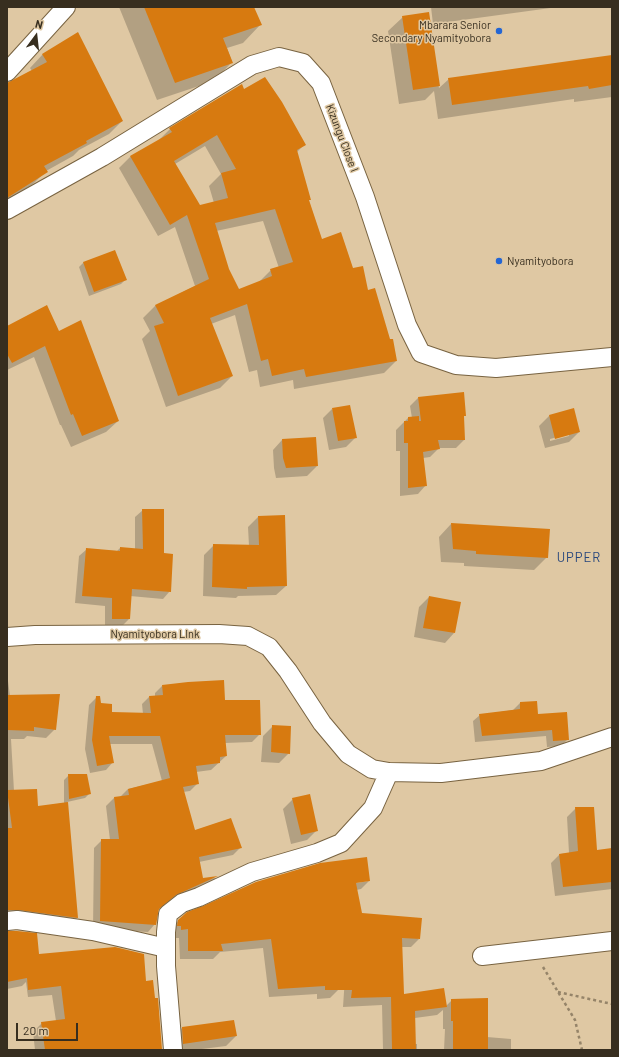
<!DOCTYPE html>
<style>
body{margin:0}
#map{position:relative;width:619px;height:1057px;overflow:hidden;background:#dfc8a3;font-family:Barlow,sans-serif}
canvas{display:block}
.frame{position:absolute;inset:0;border:8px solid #372e1f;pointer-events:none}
.north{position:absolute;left:16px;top:16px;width:40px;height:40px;-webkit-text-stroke:3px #dfc8a3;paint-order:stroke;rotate:15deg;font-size:11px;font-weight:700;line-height:16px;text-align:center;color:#372e1f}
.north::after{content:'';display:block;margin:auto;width:14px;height:18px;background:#372e1f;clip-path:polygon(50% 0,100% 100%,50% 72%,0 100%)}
.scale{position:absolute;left:16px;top:1023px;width:62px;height:18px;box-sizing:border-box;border:2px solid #372e1f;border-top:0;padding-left:5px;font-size:12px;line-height:14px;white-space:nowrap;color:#372e1f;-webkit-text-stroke:3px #dfc8a3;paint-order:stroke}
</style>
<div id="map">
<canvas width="619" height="1057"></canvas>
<div class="frame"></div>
<div class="north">N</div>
<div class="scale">20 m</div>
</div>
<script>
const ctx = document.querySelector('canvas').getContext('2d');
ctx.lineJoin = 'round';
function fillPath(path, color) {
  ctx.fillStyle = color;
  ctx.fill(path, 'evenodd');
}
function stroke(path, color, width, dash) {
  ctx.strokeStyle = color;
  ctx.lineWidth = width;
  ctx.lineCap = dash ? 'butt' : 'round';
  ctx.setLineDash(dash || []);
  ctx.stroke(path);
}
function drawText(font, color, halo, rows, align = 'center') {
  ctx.font = font + ' Barlow,sans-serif';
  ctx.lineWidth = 3;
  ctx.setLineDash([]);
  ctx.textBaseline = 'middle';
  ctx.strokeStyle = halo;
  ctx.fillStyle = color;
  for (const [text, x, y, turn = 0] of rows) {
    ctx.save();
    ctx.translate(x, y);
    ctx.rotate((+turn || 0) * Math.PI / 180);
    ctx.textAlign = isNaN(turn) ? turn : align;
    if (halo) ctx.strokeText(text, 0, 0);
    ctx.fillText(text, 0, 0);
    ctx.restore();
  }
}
const shadow = new Path2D(`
 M119 7H253L261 24 243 43 227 48 232 62 214 81 157 100Z
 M431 7H558L433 24Z
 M428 13 439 88 449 79 612 56V97L574 102V99L438 119 434 91 425 100 399 104 388 31 403 17Z
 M43 54 122 121 109 134 79 150 73 156 46 171 33 184 7 202V85L32 71 30 68Z
 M243 90 304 145 296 153 310 199 308 201 321 240 353 269 367 291 396 361 384 373 294 389 293 380 260 387 257 370 249 372 235 315 211 324 232 376 220 388 166 407 142 339 150 331 143 318 155 306 195 286 175 227 158 236 119 168 131 156 158 141 170 129ZM205 146 221 174 209 186 214 203 199 207 175 164ZM263 221 279 268 271 270 258 283 239 290 228 269 216 231Z
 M84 262 126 279 121 284 89 296 79 267Z
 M7 327 59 332 118 421 106 432 71 447 61 425H60L34 357 7 370Z
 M418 398 465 415 463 417 464 440 456 448H439L430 457 423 458 426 485 418 494 400 496V451H396V430L408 418H412L410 406Z
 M332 409 356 437 346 447 329 450 323 418Z
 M573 410 579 432 569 442 545 448 539 426 549 416ZM569 434V436L550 441V439Z
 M282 440 317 466 307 476 276 478 274 468 273 450Z
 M143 510 163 554 170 591 163 599 130 596 129 619 122 626H105V606L75 603 79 556 87 549 117 551 120 548 135 549V517Z
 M258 517 286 586 276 595 238 596 236 598 203 596 204 555 214 545 249 546 248 527Z
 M451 524 547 557 534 570 464 566V563L441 562 439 537Z
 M429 597 454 633 445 643 414 637 419 607Z
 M7 681H8L10 696 55 729 46 738 27 736 24 739H11L14 791 37 807 64 803V780L69 775 90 793 85 798 67 802 77 918 68 927 7 918Z
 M162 686 224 701 260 734 252 742 225 743 226 756 211 770 196 772 198 783 190 791 183 792 194 832 241 847 233 855 199 862 202 879 216 878 210 884 167 902 158 910 155 924 148 932 93 929 94 848 102 840H110L106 806 114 798 120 797 128 789 162 781 152 744H109L113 762 106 770 90 773 85 749 89 705 97 697 100 704 111 713 143 714 142 704 149 697 155 696V693Z
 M536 702 537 715 568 739 561 746 547 747 546 736 475 742 473 721 480 715 513 710 520 703Z
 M273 726 289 753 279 763 261 762 263 736Z
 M293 799 317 830 307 840 291 844 283 809Z
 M576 808 596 851 612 849V889L555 896 551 863 560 854 569 853 567 817Z
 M369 881 361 889 356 890 361 914 419 939 411 947H401L403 995 446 1006 452 1000 487 1037 511 1039V1050H444L445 1029H443V1010L437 1015 415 1018V1044H417V1050H346L383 1049 382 1005 343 1007 345 977 339 989 330 998 317 999V994L269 997 263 948 220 952 213 959H180L179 938H173L170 929 179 920 204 907Z
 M7 932 38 955 145 982 162 1050H35L33 1032 42 1023 56 1021 52 995 28 997 26 982 22 986 7 989Z
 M182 1028 236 1036 226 1046 194 1050H173L172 1038Z`);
const building = new Path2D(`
 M144 7H254L262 25 223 38 233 63 175 83Z
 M429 12 440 86 413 90 402 16Z
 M78 32 123 121 86 141 87 143 44 166 48 172 7 198V83L47 62 42 54Z
 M612 55V85L589 89 588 86 452 105 448 78Z
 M265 77 282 102 306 145 297 150 311 200H309L322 239 341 232 353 268 363 266 368 290 375 288 390 339H393L397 361 306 377 304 369 272 376 268 359 261 361 247 304 210 318 233 376 178 396 154 326 164 323 155 305 209 279 187 215 170 225 130 156 172 132 169 128 242 84 244 89ZM217 135 236 169 221 173 228 198 200 205 174 161ZM275 209 293 262 270 269 272 276 239 289 229 269 215 223Z
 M115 250 127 280 94 292 83 262Z
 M47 305 59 331 81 320 119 421 82 436 73 414 71 415 45 346 12 363 7 354V326Z
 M464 392 466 416H464L465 440H438L440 449 423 452 427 486 408 488V443H404V421H408V417L419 416V421H421L418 397Z
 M350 405 357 438 338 441 332 408Z
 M574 408 580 432 555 439 549 415Z
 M316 437 318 466 286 468 283 458 282 439Z
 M142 509H164V553L173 554 171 592 132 589 130 619H112V598L82 596 86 548 120 551V547L143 549Z
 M285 515 287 586 247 587V589L212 587 213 544 259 545 258 516Z
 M451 523 550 529 548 558 476 554V551L453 549Z
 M429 596 461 602 455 633 423 628Z
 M224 680 225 700H260L261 735H225L227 756 220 757V763L196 766 199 784 183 787 195 830 231 818 242 848 199 857 203 878 218 876 176 895 159 909 156 925 100 921 101 839H119L114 797 129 795 128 789 170 778 160 736H109L114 763 97 766 92 740 96 696H100L101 703 112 704V712L151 713 149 696 163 695 162 685 188 682Z
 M60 694 56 730 34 727V731L7 730V695Z
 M537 701 538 714 567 712 569 740 553 741 552 730 482 736 479 714 520 709V702Z
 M272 725 291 726 290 754 271 752Z
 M68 774H87L91 794 69 799Z
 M37 789 38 806 68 802 78 918 18 910H7V828H12L7 790Z
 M310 794 318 831 301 835 292 798Z
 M575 807H594L597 850 612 848V882L563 887 559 854 578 851Z
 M367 857 370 881 356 883 362 913 422 918 420 939 402 938 404 994 444 988 447 1007 415 1011 416 1050H392L391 997 351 998 352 990H325V986L278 989 271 939 221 944 223 951H188V929L181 930V926H177L178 920 187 912 203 906 256 882 320 863Z
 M7 931H17L37 933 39 954 115 947 144 954 146 981 153 980 155 998H158L162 1050H45L41 1022 65 1019 61 986 28 990 27 978 7 982Z
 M488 998V1050H453V1021H451V999Z
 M234 1020 237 1036 183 1044 182 1027Z`);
const path = new Path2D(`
 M543 967 575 1020 582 1050
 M558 992 612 1004`);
const street = new Path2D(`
 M7 72 66 7
 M7 210 102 157 252 65 279 57 303 63 321 83 365 197 407 325 421 353 456 365 496 368 612 357
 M7 637 35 635 219 634 248 636 269 647 288 671 322 723 348 754 372 769 389 772 441 773 541 761 612 737
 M7 921 17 920 93 931 166 948
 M482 956 612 941
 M173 1050 166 966V932L168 914 182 903 199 897 252 872 317 853 341 843 373 808 389 772`);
const markers = [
 [499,31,4,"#2466d3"],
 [499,261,4,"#2466d3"]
];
const poiNames = [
 ["Mbarara Senior",491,25],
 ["Secondary Nyamityobora",491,38],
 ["Nyamityobora",507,261,"left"]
];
const streetNames = [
 ["Kizungu Close I",342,138,69],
 ["Nyamityobora LInk",155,634]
];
const quarterNames = [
 ["UPPER",579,558]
];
fillPath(shadow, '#0003');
fillPath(building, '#d77a10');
stroke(street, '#786341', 20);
stroke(path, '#958469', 2.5, [3, 3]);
stroke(street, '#fff', 18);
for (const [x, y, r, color] of markers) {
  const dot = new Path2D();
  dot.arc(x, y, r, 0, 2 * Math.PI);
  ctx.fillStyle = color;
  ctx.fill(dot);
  stroke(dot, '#dfc8a3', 1.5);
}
drawText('11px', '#372e1f', '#dfc8a3', poiNames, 'right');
drawText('11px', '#372e1f', '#dfc8a3', streetNames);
ctx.letterSpacing = '1px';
drawText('13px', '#25457c', '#dfc8a3', quarterNames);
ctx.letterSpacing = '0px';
</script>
